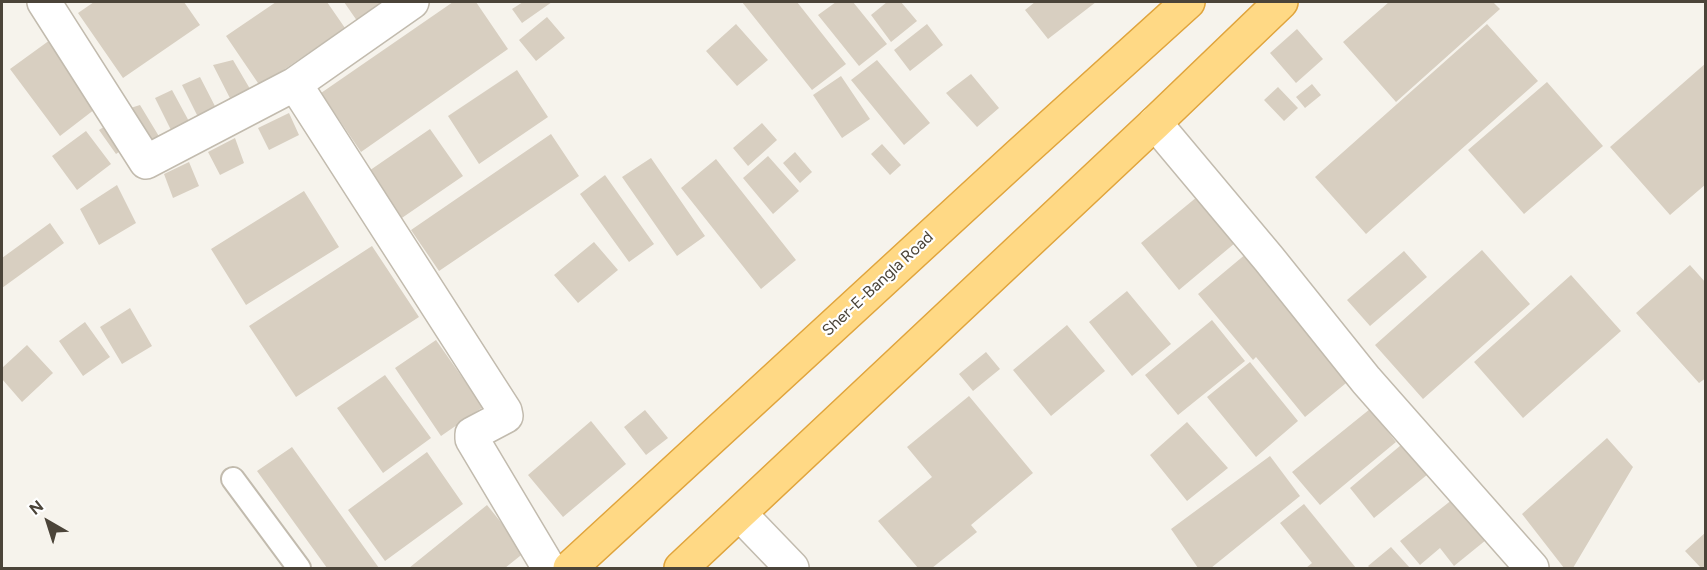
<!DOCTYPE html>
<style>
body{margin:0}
#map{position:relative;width:1707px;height:570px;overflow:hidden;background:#f6f3ec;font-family:Figtree,sans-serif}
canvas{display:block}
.frame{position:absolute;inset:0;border:3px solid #4b4439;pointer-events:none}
.north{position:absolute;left:18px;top:492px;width:60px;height:60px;-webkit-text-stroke:4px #fff;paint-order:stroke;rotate:321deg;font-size:16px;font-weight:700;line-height:24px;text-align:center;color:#4b4439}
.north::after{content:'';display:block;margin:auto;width:21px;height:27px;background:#4b4439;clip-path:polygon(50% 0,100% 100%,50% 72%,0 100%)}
</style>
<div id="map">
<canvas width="1707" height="570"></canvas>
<div class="frame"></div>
<div class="north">N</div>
</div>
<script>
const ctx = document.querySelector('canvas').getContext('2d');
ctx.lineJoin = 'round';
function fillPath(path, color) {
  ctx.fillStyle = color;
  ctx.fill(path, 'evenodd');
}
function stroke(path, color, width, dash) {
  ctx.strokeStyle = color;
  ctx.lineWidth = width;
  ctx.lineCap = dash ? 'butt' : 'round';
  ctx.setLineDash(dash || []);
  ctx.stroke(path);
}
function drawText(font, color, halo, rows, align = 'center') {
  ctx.font = font + ' Figtree,sans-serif';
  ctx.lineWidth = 4.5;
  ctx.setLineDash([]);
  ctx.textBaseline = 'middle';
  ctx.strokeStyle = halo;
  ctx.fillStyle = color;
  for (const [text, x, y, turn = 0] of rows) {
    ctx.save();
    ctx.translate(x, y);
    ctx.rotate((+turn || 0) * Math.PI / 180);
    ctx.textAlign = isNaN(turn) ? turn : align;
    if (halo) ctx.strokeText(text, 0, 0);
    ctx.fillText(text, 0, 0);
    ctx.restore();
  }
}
const building = new Path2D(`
 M94 2H184L200 25 123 78 78 13Z
 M276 2H327L345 28 260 86 226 36Z
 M344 2H401L362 28Z
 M453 2H476L508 49 361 152 321 93Z
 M523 2H552L522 23 512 9Z
 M742 2H797L846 64 812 90Z
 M836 2H853L887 44 859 66 818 15Z
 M887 2H901L917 21 891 42 871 15Z
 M1035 2H1096L1048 39 1025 10Z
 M1389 2H1493L1500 9 1396 102 1343 42Z
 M547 17 565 38 536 61 519 40Z
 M736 24 768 60 737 86 706 51Z
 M927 24 943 45 910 71 894 50Z
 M1487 24 1538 81 1366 234 1315 177Z
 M1297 29 1323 59 1296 83 1270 53Z
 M50 40 99 106 60 136 10 69Z
 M233 60 253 94 234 106 213 65Z
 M877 60 930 123 904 145 851 80Z
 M1706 63V184L1670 215 1610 147Z
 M517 70 548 117 479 164 448 116Z
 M971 74 999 108 977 127 946 93Z
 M841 76 870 119 842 138 813 95Z
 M200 77 218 112 200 121 182 85Z
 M1547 82 1603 146 1524 214 1468 150Z
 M1312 84 1321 95 1305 108 1296 97Z
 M1278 87 1298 108 1284 121 1264 100Z
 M172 90 191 125 172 132 155 98Z
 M140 105 160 138 141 145 121 111Z
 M289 113 299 135 269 150 258 128Z
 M110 123 126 147 116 154 99 130Z
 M762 123 777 140 748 166 733 148Z
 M430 129 463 176 396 222 363 175Z
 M86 131 111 164 77 190 52 156Z
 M551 134 579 176 439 271 411 230Z
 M235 138 244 163 220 175 208 152Z
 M882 144 901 165 890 175 871 154Z
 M795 152 812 172 800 183 783 163Z
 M768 156 799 191 773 214 743 178Z
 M651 158 705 236 677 256 622 177Z
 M716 159 796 260 761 289 681 188Z
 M189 162 199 186 173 198 164 174Z
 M605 175 654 244 629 262 580 194Z
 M117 185 136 223 99 245 80 209Z
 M304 191 339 247 246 305 211 249Z
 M1203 192 1241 238 1179 290 1141 243Z
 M50 223 64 243 2 288V258Z
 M594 242 618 270 578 303 554 275Z
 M372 246 419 317 296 397 249 326Z
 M1253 248 1357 374 1305 417 1256 357 1253 360 1198 294Z
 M1482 250 1530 304 1423 399 1375 345Z
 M1404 251 1427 277 1370 326 1347 300Z
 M1690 265 1706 283V378L1699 383 1636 313Z
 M1571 275 1621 331 1523 418 1474 362Z
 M1127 291 1171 344 1132 376 1089 322Z
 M130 308 152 346 122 364 100 327Z
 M1212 320 1245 361 1178 415 1145 375Z
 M85 322 110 357 83 376 59 341Z
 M1067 325 1105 371 1051 416 1013 370Z
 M436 340 483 407 441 436 395 368Z
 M27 345 53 373 22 402 2 379V368Z
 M986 352 1000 369 973 391 959 374Z
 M1250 362 1298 421 1256 457 1207 397Z
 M385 375 431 438 383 473 337 408Z
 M969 396 1033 473 971 525 977 532 932 568H918L878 521 932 477 907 447Z
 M1370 409 1396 442 1320 505 1292 472Z
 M645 410 668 438 646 455 624 427Z
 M591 421 626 464 563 517 528 475Z
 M1187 422 1228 468 1187 501 1150 455Z
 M1607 438 1633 467 1573 568H1564L1522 514Z
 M1407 440 1433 470 1374 518 1350 488Z
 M292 447 379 568H327L257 471Z
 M427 452 463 504 385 561 348 510Z
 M1270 456 1300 496 1211 568H1198L1171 529Z
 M1453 499 1486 540 1454 566 1440 548 1420 565 1400 541Z
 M1304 504 1356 568H1306L1312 563 1280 523Z
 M487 505 525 552 505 568H409Z
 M1706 532V568H1701L1685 551Z
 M1391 547 1410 568H1370L1368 566Z`);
const service = new Path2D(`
 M233 479 299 568`);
const minor = new Path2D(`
 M44 2 146 162 295 84
 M412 2 295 84 505 411 506 416 472 434V439L549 568
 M1155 123 1269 259 1366 380 1532 568
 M740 514 792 568`);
const trunk = new Path2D(`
 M570 568 1019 155 1188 2
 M681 568 1155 123 1281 2`);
const streetNames = [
 ["Sher-E-Bangla Road",878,284,-43]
];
fillPath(building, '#d8cfc1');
stroke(service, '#c2bbae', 26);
stroke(minor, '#c2bbae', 36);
stroke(trunk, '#e0a43c', 36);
stroke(service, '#fff', 22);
stroke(minor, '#fff', 33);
stroke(trunk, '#ffd985', 33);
drawText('16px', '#4b4439', '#fff', streetNames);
</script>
